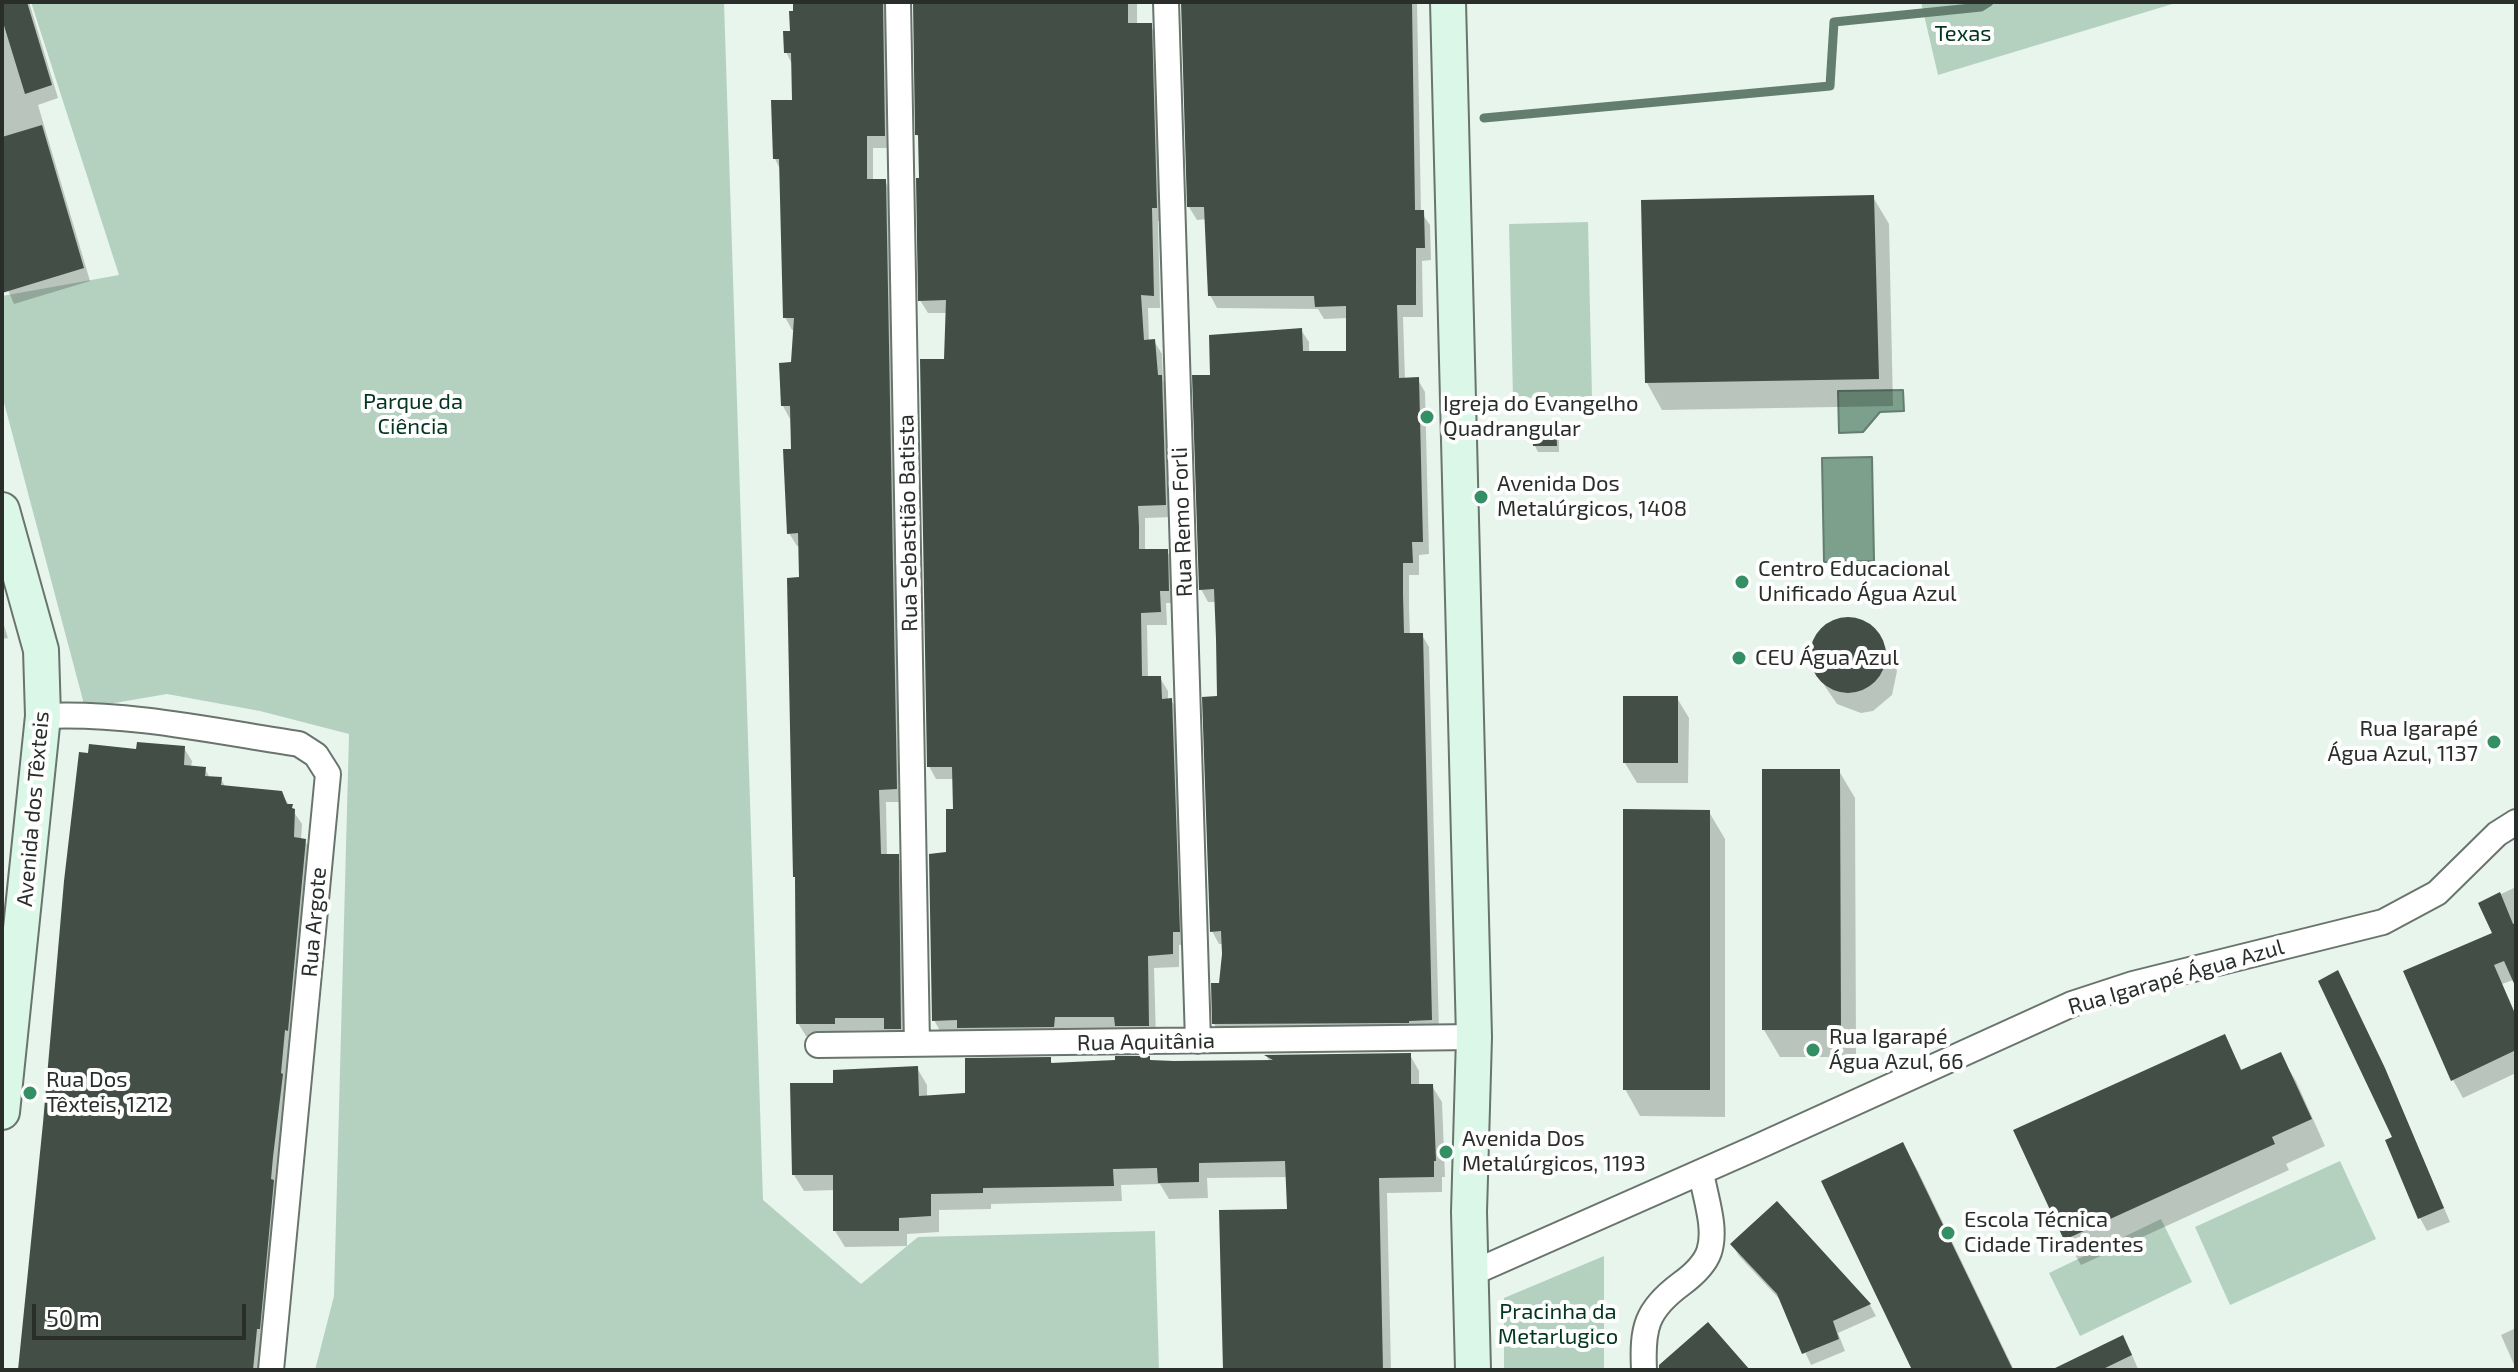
<!DOCTYPE html>
<meta charset="utf-8">
<style>
body{margin:0}
#map{position:relative;width:2518px;height:1372px;overflow:hidden;background:#e8f5ed;font-family:"Exo 2",sans-serif}
canvas{display:block}
.frame{position:absolute;inset:0;border:4px solid #292e2b;pointer-events:none}
.scale{position:absolute;left:32px;top:1304px;width:214px;height:36px;box-sizing:border-box;border:4px solid #292e2b;border-top:0;padding-left:10px;font-size:24px;line-height:28px;white-space:nowrap;color:#292e2b;-webkit-text-stroke:6px #fefefe;paint-order:stroke}
</style>
<div id="map">
<canvas width="2518" height="1372"></canvas>
<div class="frame"></div>
<div class="scale">50 m</div>
</div>
<script>
const ctx = document.querySelector('canvas').getContext('2d');
ctx.lineJoin = 'round';
function fillPath(path, color) {
  ctx.fillStyle = color;
  ctx.fill(path, 'evenodd');
}
function stroke(path, color, width, dash) {
  ctx.strokeStyle = color;
  ctx.lineWidth = width;
  ctx.lineCap = dash ? 'butt' : 'round';
  ctx.setLineDash(dash || []);
  ctx.stroke(path);
}
function drawText(font, color, halo, rows, align = 'center') {
  ctx.font = font + ' "Exo 2",sans-serif';
  ctx.lineWidth = 8;
  ctx.setLineDash([]);
  ctx.textBaseline = 'middle';
  ctx.strokeStyle = halo;
  ctx.fillStyle = color;
  for (const [text, x, y, turn = 0] of rows) {
    ctx.save();
    ctx.translate(x, y);
    ctx.rotate((+turn || 0) * Math.PI / 180);
    ctx.textAlign = isNaN(turn) ? turn : align;
    if (halo) ctx.strokeText(text, 0, 0);
    ctx.fillText(text, 0, 0);
    ctx.restore();
  }
}
const green = new Path2D(`
 M31 2H724L763 1200 861 1284 918 1237 1155 1231 1159 1370H315L334 1296 349 734 260 711 167 694 85 708 2 395V296L119 275Z
 M1921 2H2179L1938 75Z
 M1588 222 1592 397 1513 398 1509 224Z
 M2340 1161 2376 1239 2230 1305 2195 1227Z
 M2161 1219 2192 1282 2080 1336 2049 1273Z
 M1604 1256V1370H1504V1298Z`);
const water = new Path2D(`
 M1903 390 1904 411 1880 412 1863 432 1839 433 1838 391Z
 M1872 457 1874 561 1824 562 1822 458Z`);
const shadow = new Path2D(`
 M2 2H29L58 98 38 105 90 281 14 304 2 276Z
 M795 2H897L892 148H873V181H885L892 194 904 802H886L887 856H897L905 869 907 1041H893L887 1030 841 1031V1036H806L798 1023 797 881 795 876 801 579 800 546H797L789 533 793 451 790 419 783 406 793 364 795 330H792L785 317 781 171 775 159 795 102 793 66 786 52 792 33Z
 M915 2H1137V25H1150L1158 38 1164 221H1158L1160 308H1148L1149 342 1154 341 1162 354 1163 380 1169 390 1173 517 1145 518V551H1167L1174 564 1175 603H1166L1167 625H1147L1148 678H1160L1168 691V700H1171L1179 713 1186 944 1179 945V967L1154 968 1156 1038 1119 1029 1061 1030 1060 1039 941 1033 934 1020 948 854 955 811 954 779H936L929 766 947 313H928L920 300 921 180 920 139 917 135Z
 M1183 2H1417L1421 212 1430 225 1431 260 1422 261 1423 317H1403L1405 380H1418L1425 392 1429 554 1419 555V575H1409V608L1410 635H1422L1429 647 1439 1032 1222 1036 1214 1024 1221 985 1223 944H1219L1212 931 1219 698 1217 602H1208L1201 589 1212 377 1301 330 1309 342V353H1348V318L1324 319 1318 309 1217 308 1210 295 1207 219 1197 220 1189 207Z
 M1873 197 1889 224 1893 406 1662 410 1647 383Z
 M1555 425 1559 431V452H1538L1535 446Z
 M2 619 8 638 2 639Z
 M1848 619 1861 621 1872 628 1892 659 1897 671 1892 695 1873 711 1861 713 1837 704 1816 673 1812 661V648L1817 637 1825 627 1836 621Z
 M1677 698 1689 718 1688 783H1637L1625 763Z
 M184 748 192 761 191 767 205 769 210 778 221 779 226 788 281 793 302 824 301 840 305 841 312 854 261 1370H20L138 751Z
 M1839 771 1855 798 1856 1057H1780L1764 1030Z
 M1709 812 1725 839V1117L1640 1116 1625 1089Z
 M2516 887V979L2502 984 2516 1015V1073L2463 1098 2453 1080 2494 934 2480 904Z
 M2224 1037 2243 1072 2280 1055 2296 1081 2325 1146 2286 1164 2289 1170 2081 1265 2066 1239Z
 M1410 1055 1419 1071V1086H1432L1442 1102 1445 1177H1442V1192L1387 1193 1391 1370H1225L1289 1211 1288 1177 1207 1178 1208 1198 1169 1199 1160 1184 1121 1185 1122 1201 991 1204V1209L939 1210V1232L907 1234V1246L845 1247 835 1231V1190L804 1191 794 1175 835 1085 917 1068 927 1085V1097L967 1095 1050 1059 1053 1065 1270 1062 1267 1057Z
 M2391 1084 2450 1222 2427 1231 2420 1218 2395 1138Z
 M1902 1144 1918 1171 2014 1370H1914Z
 M1777 1204 1870 1305 1876 1316 1838 1333 1845 1351 1811 1365 1783 1303 1739 1256 1732 1244Z
 M2516 1328V1369L2501 1335Z
 M2130 1350 2138 1369 2136 1370H2087Z`);
const stream = new Path2D(`
 M1484 118 1830 86 1834 22 1981 7 1989 2`);
const building = new Path2D(`
 M2 2H27L52 85 25 94 2 19Z
 M793 2H883L885 136H867V179H886L897 789 879 790 881 854H899L901 1029H884V1018H835V1024H796L795 877H793L787 578 799 577 798 533 787 534 783 449H791L790 406H781L779 363 791 362 794 318H783L779 159H773L771 100H792L791 53H784L783 31H790L789 11H793Z
 M913 2H1128V23H1152L1157 208H1152L1154 296 1141 295 1144 340 1155 339 1158 375H1162L1166 505 1138 506 1139 527V549H1168L1169 591H1160L1161 612 1141 613 1142 676H1161L1162 699 1172 698 1180 932H1173V954L1148 956 1149 1026H1115L1114 1017H1055L1054 1027 957 1028V1020L932 1021 929 854 946 852V809H953L952 767H927L920 359H944L946 300 918 301 916 178H919L918 135H915Z
 M1181 2H1412L1415 210H1424L1425 248H1416V305H1397L1399 378 1419 377 1423 542H1412L1413 563H1403V594L1404 633H1423L1432 1020 1409 1021V1023L1212 1024 1211 983H1219L1222 954 1221 931 1210 932 1202 697 1217 696 1216 639 1214 589 1199 590 1192 375H1210L1209 335 1302 328 1303 351H1346V306L1315 307 1314 296H1208L1204 207H1187Z
 M42 125 84 268 2 293V137Z
 M1874 195 1879 379 1645 383 1641 200Z
 M1532 423H1556L1557 446H1533Z
 M1810 655a38 38 0 1 1 76 0a38 38 0 1 1-76 0Z
 M1623 696H1678V763H1623Z
 M137 742 185 746 184 765 206 767 205 776 222 777 221 785 282 791 287 804H293L292 808 295 809 294 837 306 839 288 1031 285 1030 281 1073 283 1074 273 1157 271 1179 274 1180 260 1329H257L253 1370H18L43 1123 64 881 79 752 88 753 89 744 136 749Z
 M1762 769H1840L1841 1030H1762Z
 M1623 809 1710 810V1090H1623Z
 M2500 892 2513 924 2516 923V988L2504 961 2494 965 2516 1016V1050L2451 1081 2403 971 2492 933 2478 903Z
 M2338 970 2385 1068 2444 1208 2418 1219 2385 1140 2392 1137 2318 981Z
 M2225 1034 2241 1070 2281 1052 2312 1119 2272 1137 2275 1144 2064 1240 2013 1130Z
 M1411 1053V1084H1433L1436 1161H1434V1177L1379 1178 1383 1370H1223L1219 1210 1287 1209 1285 1161 1199 1163V1182L1158 1183 1157 1168 1113 1169 1114 1186 983 1188V1193L931 1194V1216L899 1218V1231H833V1175H792L790 1083H833V1070L918 1066 919 1096 965 1093V1058L1051 1057V1063L1115 1060V1056H1150V1060L1174 1061 1273 1060 1264 1055Z
 M1903 1142 2013 1370H1912L1821 1181Z
 M1777 1201 1871 1304 1833 1321 1839 1339 1802 1354 1777 1294 1730 1244Z
 M1708 1322 1750 1370H1659V1365Z
 M2123 1335 2132 1355 2101 1370H2051Z`);
const minor = new Path2D(`
 M898 2 917 1044
 M1166 2 1198 1041
 M43 716C129 712 214 731 299 744L316 755 328 774 271 1370
 M818 1045 1474 1037
 M1470 1274 1755 1148 2072 1004 2133 984 2383 922 2437 893 2497 834 2516 822
 M1644 1370C1642 1328 1646 1310 1681 1284 1692 1276 1704 1266 1709 1252 1717 1228 1705 1197 1701 1172`);
const secondary = new Path2D(`
 M1448 2 1474 1037 1469 1212 1473 1370
 M2 510 41 650 43 716 2 1112`);
const markers = [
 [1427,417,8,"#358f64"],
 [1481,497,8,"#358f64"],
 [1742,582,8,"#358f64"],
 [1739,658,8,"#358f64"],
 [2494,742,8,"#358f64"],
 [1813,1050,8,"#358f64"],
 [30,1093,8,"#358f64"],
 [1446,1152,8,"#358f64"],
 [1948,1233,8,"#358f64"]
];
const parkNames = [
 ["Texas",1963,34],
 ["Parque da",413,402],
 ["Ciência",413,427],
 ["Pracinha da",1558,1312],
 ["Metarlugico",1558,1337]
];
const poiNames = [
 ["Igreja do Evangelho",1443,404],
 ["Quadrangular",1443,429],
 ["Avenida Dos",1497,484],
 ["Metalúrgicos, 1408",1497,509],
 ["Centro Educacional",1758,569],
 ["Unificado Água Azul",1758,594],
 ["CEU Água Azul",1755,658],
 ["Rua Igarapé",2478,729,"right"],
 ["Água Azul, 1137",2478,754,"right"],
 ["Rua Igarapé",1829,1037],
 ["Água Azul, 66",1829,1062],
 ["Rua Dos",46,1080],
 ["Têxteis, 1212",46,1105],
 ["Avenida Dos",1462,1139],
 ["Metalúrgicos, 1193",1462,1164],
 ["Escola Técnica",1964,1220],
 ["Cidade Tiradentes",1964,1245]
];
const streetNames = [
 ["Rua Remo Forli",1182,522,-92],
 ["Rua Sebastião Batista",908,523,-91],
 ["Avenida dos Têxteis",33,809,-85],
 ["Rua Argote",314,922,-85],
 ["Rua Igarapé Água Azul",2176,977,-16],
 ["Rua Aquitânia",1146,1042,-1]
];
fillPath(green, '#b4d1c0');
fillPath(water, '#7ca08b');
stroke(water, '#637e6e', 2);
fillPath(shadow, '#0003');
stroke(stream, '#637e6e', 9);
fillPath(building, '#434e47');
stroke(minor, '#69746d', 28);
stroke(secondary, '#69746d', 38);
stroke(minor, '#fff', 24);
stroke(secondary, '#dbf7e8', 34);
for (const [x, y, r, color] of markers) {
  const dot = new Path2D();
  dot.arc(x, y, r, 0, 2 * Math.PI);
  ctx.fillStyle = color;
  ctx.fill(dot);
  stroke(dot, '#fefefe', 3);
}
drawText('22px', '#03351f', '#fefefe', parkNames);
drawText('22px', '#292e2b', '#fefefe', poiNames, 'left');
drawText('22px', '#292e2b', '#fefefe', streetNames);
</script>
